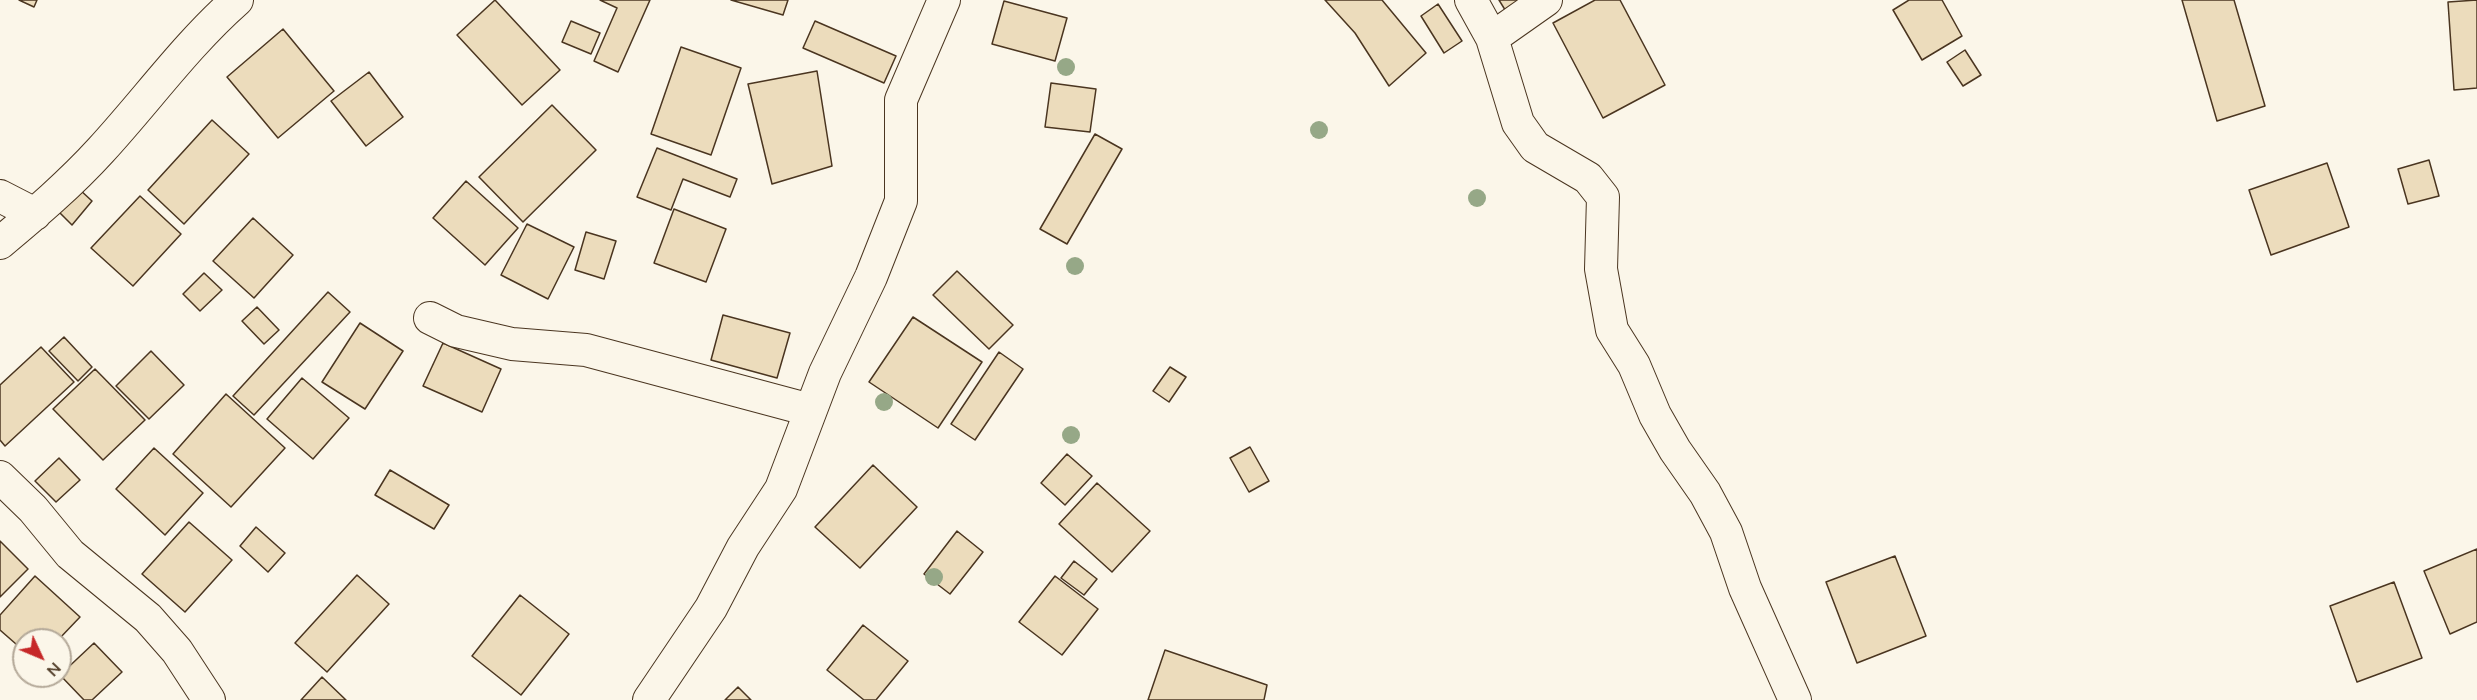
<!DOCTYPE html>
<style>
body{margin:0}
#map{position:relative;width:2477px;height:700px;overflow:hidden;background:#fbf6e9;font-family:"Nunito Sans",sans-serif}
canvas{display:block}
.north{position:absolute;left:12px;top:628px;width:60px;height:60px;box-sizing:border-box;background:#fbf6e9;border:2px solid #b4a999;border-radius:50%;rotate:134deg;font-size:16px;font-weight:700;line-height:24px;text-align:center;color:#4a3520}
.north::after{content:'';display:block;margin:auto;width:21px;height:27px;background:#c62828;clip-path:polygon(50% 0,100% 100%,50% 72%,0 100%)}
</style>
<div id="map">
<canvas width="2477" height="700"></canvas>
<div class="north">N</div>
</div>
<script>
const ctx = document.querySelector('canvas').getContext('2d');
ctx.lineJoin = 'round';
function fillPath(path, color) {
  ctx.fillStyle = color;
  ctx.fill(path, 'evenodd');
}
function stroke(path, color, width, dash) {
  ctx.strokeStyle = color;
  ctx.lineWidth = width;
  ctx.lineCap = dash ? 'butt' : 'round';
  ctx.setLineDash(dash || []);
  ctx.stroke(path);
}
const building = new Path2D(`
 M19 0H37L34 7Z
 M495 0 560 70 522 105 457 35Z
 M600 0H650L618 72 594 61 617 8Z
 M731 0H788L783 15Z
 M1325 0H1382L1426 53 1389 86 1355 33Z
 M1499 0H1528L1507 13Z
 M1595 0H1620L1665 85 1603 118 1553 23Z
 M1909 0H1942L1962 36 1922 60 1893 10Z
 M2182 0H2234L2265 106 2217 121Z
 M2477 0V88L2454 90 2448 2Z
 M1004 1 1067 18 1055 61 992 44Z
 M1438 4 1462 41 1444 53 1421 16Z
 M571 21 600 33 591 54 562 42Z
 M815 21 896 56 884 83 803 48Z
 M283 29 334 91 278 138 227 77Z
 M681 47 741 68 711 155 651 134Z
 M1965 50 1981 75 1963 86 1947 62Z
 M817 71 832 166 772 184 748 84Z
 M369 72 403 117 366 146 331 101Z
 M1051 83 1096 89 1090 132 1045 127Z
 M552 105 596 150 523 222 479 177Z
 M212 120 249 154 184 224 148 190Z
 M1095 134 1122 149 1067 244 1040 229Z
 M657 148 737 179 730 197 683 179 671 210 637 197Z
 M2429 160 2439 196 2408 204 2398 169Z
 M2327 163 2349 227 2271 255 2249 190Z
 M466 181 518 228 485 265 433 218Z
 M79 189 92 201 72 225 59 212Z
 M140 196 181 234 133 286 91 248Z
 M674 209 726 229 706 282 654 263Z
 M253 218 293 255 254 298 213 261Z
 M527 224 574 247 548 299 501 275Z
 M586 232 616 241 604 279 575 270Z
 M957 271 1013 325 989 349 933 295Z
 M204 273 222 290 200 311 183 294Z
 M328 292 350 312 254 415 233 396Z
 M257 307 279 330 264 344 242 321Z
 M723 315 790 333 777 378 711 360Z
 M913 317 982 362 938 428 869 382Z
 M360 323 403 351 365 409 322 382Z
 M64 337 92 367 78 381 49 351Z
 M443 343 501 369 482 412 423 386Z
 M41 347 74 382 5 446 0 440V385Z
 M151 351 184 385 149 419 116 386Z
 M999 352 1023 369 975 440 951 424Z
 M1170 367 1186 377 1169 402 1153 391Z
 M95 369 145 420 103 460 53 409Z
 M302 378 349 418 313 459 267 419Z
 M226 394 285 448 231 507 173 454Z
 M1250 447 1269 481 1249 492 1230 458Z
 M154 448 203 493 165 535 116 489Z
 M1067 454 1092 476 1065 505 1041 483Z
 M59 458 80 480 56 502 35 481Z
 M873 465 917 507 860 568 815 527Z
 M390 470 449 505 434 529 375 495Z
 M1097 483 1150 531 1112 572 1059 524Z
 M189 522 232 560 185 612 142 574Z
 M256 527 285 553 268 572 240 546Z
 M957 531 983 552 950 594 924 574Z
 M0 541 28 569 0 597Z
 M2477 549V622L2450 634 2424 571Z
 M1895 556 1926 636 1857 663 1826 582Z
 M1074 561 1097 579 1084 595 1061 578Z
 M357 575 389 604 327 672 295 643Z
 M35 576 80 617 58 640H24V651L0 630V615Z
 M1055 576 1098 609 1062 655 1019 622Z
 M2394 582 2422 658 2357 682 2330 606Z
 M520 595 569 634 521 695 472 656Z
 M863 625 908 661 876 700H864L827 670Z
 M94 643 122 672 92 700H84L60 675Z
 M1165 650 1267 685 1264 700H1148Z
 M322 677 346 700H301Z
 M738 687 751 700H725Z`);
const minor = new Path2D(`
 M1471 0 1492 38 1518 123 1535 147 1588 178 1603 197 1601 269 1612 330 1634 365 1655 415 1675 450 1705 493 1726 532 1745 588 1795 700
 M1492 38 1546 0
 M0 196 35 214
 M0 243C36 213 70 184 101 150 147 100 186 45 237 0
 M430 318 456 331 512 344 586 350 810 410
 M0 477 33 509 70 554 148 618 177 651 209 700
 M649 700 711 608 743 547 781 489 825 373 871 277 901 201V100L944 0`);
const trees = [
 [1066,67],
 [1319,130],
 [1477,198],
 [1075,266],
 [884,402],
 [1071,435],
 [934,577]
];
fillPath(building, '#ecdcbc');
stroke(building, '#4a3520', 1.5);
stroke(minor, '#4a3520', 34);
stroke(minor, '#fbf6e9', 32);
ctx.fillStyle = '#96a887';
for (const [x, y] of trees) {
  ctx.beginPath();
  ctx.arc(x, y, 9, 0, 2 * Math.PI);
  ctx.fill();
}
</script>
